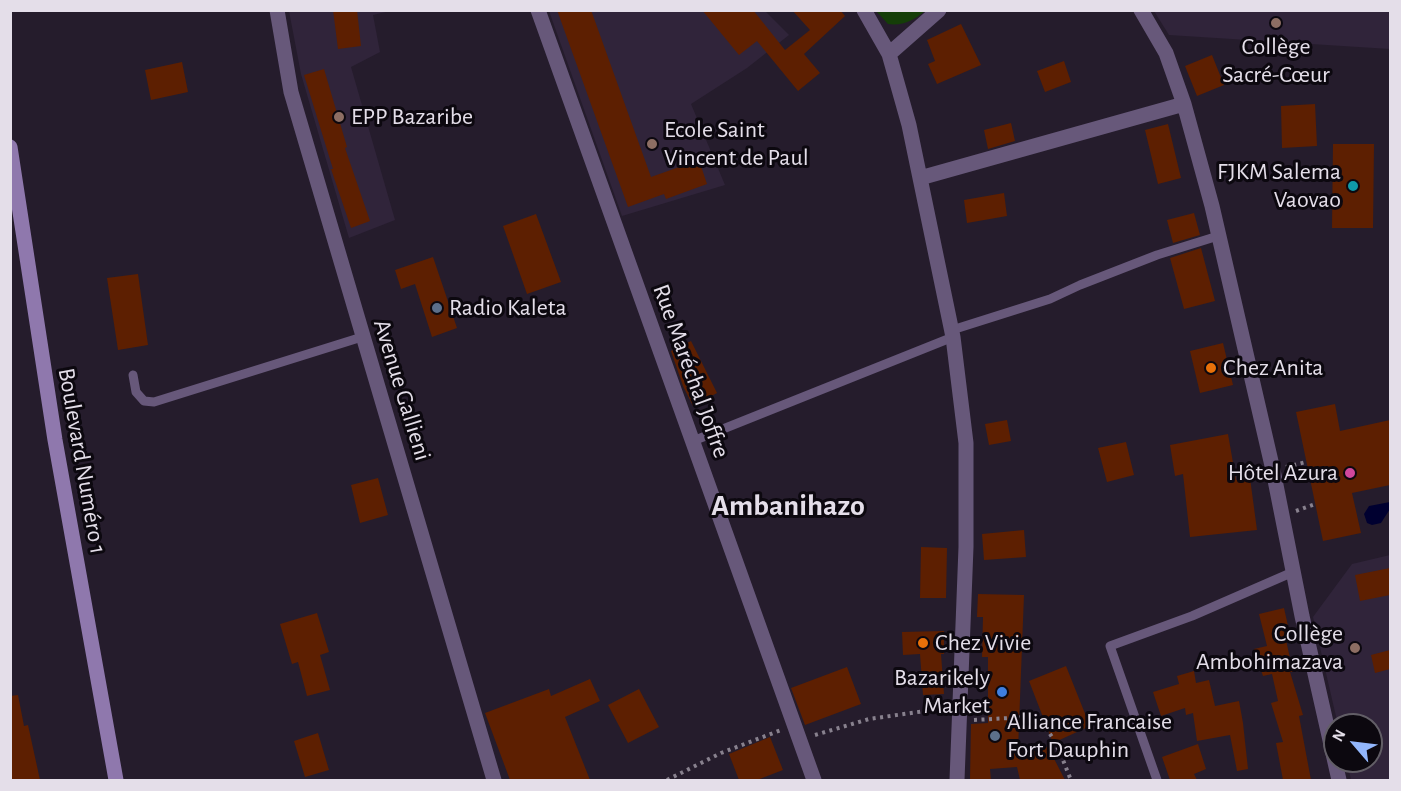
<!DOCTYPE html>
<meta charset="utf-8">
<style>
body{margin:0}
#map{position:relative;width:1401px;height:791px;overflow:hidden;background:#251c2c;font-family:"Alegreya Sans",sans-serif}
canvas{display:block}
.frame{position:absolute;inset:0;border:12px solid #e4dee9;pointer-events:none}
.north{position:absolute;left:1323px;top:713px;width:60px;height:60px;box-sizing:border-box;background:#0c080f;border:2px solid #625e66;border-radius:50%;rotate:298deg;font-size:16px;font-weight:700;line-height:24px;text-align:center;color:#e4dee9}
.north::after{content:'';display:block;margin:auto;width:21px;height:27px;background:#93b7fd;clip-path:polygon(50% 0,100% 100%,50% 72%,0 100%)}
</style>
<div id="map">
<canvas width="1401" height="791"></canvas>
<div class="frame"></div>
<div class="north">N</div>
</div>
<script>
const ctx = document.querySelector('canvas').getContext('2d');
ctx.lineJoin = 'round';
function fillPath(path, color) {
  ctx.fillStyle = color;
  ctx.fill(path, 'evenodd');
}
function stroke(path, color, width, dash) {
  ctx.strokeStyle = color;
  ctx.lineWidth = width;
  ctx.lineCap = dash ? 'butt' : 'round';
  ctx.setLineDash(dash || []);
  ctx.stroke(path);
}
function drawText(font, color, halo, rows, align = 'center') {
  ctx.font = font + ' "Alegreya Sans",sans-serif';
  ctx.lineWidth = 6;
  ctx.setLineDash([]);
  ctx.textBaseline = 'middle';
  ctx.strokeStyle = halo;
  ctx.fillStyle = color;
  for (const [text, x, y, turn = 0] of rows) {
    ctx.save();
    ctx.translate(x, y);
    ctx.rotate((+turn || 0) * Math.PI / 180);
    ctx.textAlign = isNaN(turn) ? turn : align;
    if (halo) ctx.strokeText(text, 0, 0);
    ctx.fillText(text, 0, 0);
    ctx.restore();
  }
}
const built = new Path2D(`
 M289 11H390L373 15 380 52 351 67 395 220 349 238 301 74Z
 M549 11H765L789 35 747 68 691 104 725 185 622 216Z
 M1154 11H1390V49L1169 35Z
 M1390 555V780H1351L1347 761H1371V725H1338L1313 617 1352 564Z`);
const green = new Path2D(`
 M876 11H925C914 20 903 26 888 24Z`);
const water = new Path2D(`
 M1390 502V509L1381 523 1372 525 1367 523 1364 514 1369 506Z`);
const building = new Path2D(`
 M333 10H357L361 46 338 49Z
 M557 10H591L651 177 699 160 707 184 666 199 664 194 628 207Z
 M702 10H753L785 50 810 30 792 10H840L845 16 804 54 820 73 798 91 757 41 739 55Z
 M961 24 981 65 937 84 928 64 935 61 927 40Z
 M1212 55 1224 85 1197 96 1185 66Z
 M1064 61 1071 82 1045 92 1037 71Z
 M182 62 188 92 151 100 145 70Z
 M324 69 347 147 345 148 370 221 351 228 331 169H333L304 75Z
 M1315 104 1317 146 1282 148 1281 106Z
 M1011 123 1015 141 988 149 984 130Z
 M1168 124 1181 178 1158 184 1145 130Z
 M1333 144H1374L1373 228H1332Z
 M1004 193 1007 216 967 223 964 200Z
 M1194 213 1200 235 1173 243 1167 220Z
 M536 214 561 282 527 294 503 226Z
 M1201 248 1215 301 1184 309 1170 258Z
 M433 257 457 328 432 337 415 284 401 289 395 270Z
 M138 274 148 345 118 350 107 278Z
 M691 341 717 393 693 406 683 386 671 351Z
 M1223 343 1233 385 1200 393 1190 351Z
 M1335 404 1340 431 1390 420V485L1352 493 1361 533 1323 541 1296 412Z
 M1007 420 1011 441 989 445 985 424Z
 M1228 434 1236 480 1250 478 1257 530 1190 537 1183 474 1175 476 1170 445Z
 M1126 442 1134 475 1107 482 1098 448Z
 M378 478 388 515 360 523 351 485Z
 M1024 530 1026 557 984 560 982 534Z
 M921 547 947 548 946 598H920Z
 M1390 568V595L1360 601 1355 575Z
 M978 594 1024 595 1018 750 1048 747 1065 780H1020L1017 767 990 769 991 780H970L971 724 988 723V657H982L983 617H977Z
 M1284 608 1291 639 1286 640 1293 672H1290L1303 715 1299 716 1311 780H1283L1276 743 1283 742 1271 703 1278 701 1272 674 1263 676 1254 649 1267 646 1259 614Z
 M317 613 329 652 320 655 330 690 307 696 298 662 292 664 280 624Z
 M944 631V654H941L944 694 923 695 920 654 903 655 902 632Z
 M1390 650V669L1375 673 1371 655Z
 M1066 666 1090 726 1053 743 1029 681Z
 M847 667 861 704 805 725 791 688Z
 M1194 671 1196 683 1209 680 1215 706 1239 701 1243 723 1248 769 1237 771 1230 735 1197 741 1193 713 1186 715 1185 708 1161 716 1153 692 1179 684 1177 676Z
 M590 679 600 701 565 717 590 780H510L485 713 549 689 551 696Z
 M639 689 659 727 628 743 608 705Z
 M18 695 24 726 28 725 40 780H10V696Z
 M318 733 329 770 305 777 294 741Z
 M770 737 783 770 757 780H739L729 754Z
 M1198 744 1206 769 1194 774 1197 780H1170L1162 757Z`);
const path = new Path2D(`
 M1286 467 1306 462
 M1296 511 1315 504
 M974 720 1029 717C1053 724 1062 760 1071 780
 M815 735 869 719 946 708
 M667 780 721 753 781 730`);
const service = new Path2D(`
 M952 330 1050 299 1080 285 1157 255 1218 236
 M133 375 136 392 144 401 154 402 362 337
 M693 441 953 337
 M1157 780 1110 646 1192 616 1293 572`);
const minor = new Path2D(`
 M277 10 291 92 494 780
 M538 10 814 780
 M864 10 889 54 909 125 953 337 966 443V547L957 780
 M1141 10 1166 53 1184 104 1212 206 1273 470 1302 616 1339 780
 M889 54 939 10
 M920 178 1184 104`);
const secondary = new Path2D(`
 M10 147 55 440 116 780`);
const markers = [
 [1276,23,6,"#8d6e63"],
 [339,117,6,"#8d6e63"],
 [652,144,6,"#8d6e63"],
 [1353,186,6,"#0f9aa8"],
 [437,308,6,"#5c6f8a"],
 [1211,368,6,"#e8710a"],
 [1350,473,6,"#d1479c"],
 [923,643,6,"#e8710a"],
 [1355,648,6,"#8d6e63"],
 [1002,692,6,"#3f7fe0"],
 [995,736,6,"#5c6f8a"]
];
const poiNames = [
 ["Collège",1276,47,"center"],
 ["Sacré-Cœur",1276,75,"center"],
 ["EPP Bazaribe",351,117],
 ["Ecole Saint",664,130],
 ["Vincent de Paul",664,158],
 ["FJKM Salema",1341,172,"right"],
 ["Vaovao",1341,200,"right"],
 ["Radio Kaleta",449,308],
 ["Chez Anita",1223,368],
 ["Hôtel Azura",1338,473,"right"],
 ["Collège",1343,634,"right"],
 ["Ambohimazava",1343,662,"right"],
 ["Chez Vivie",935,643],
 ["Bazarikely",990,678,"right"],
 ["Market",990,706,"right"],
 ["Alliance Francaise",1007,722],
 ["Fort Dauphin",1007,750]
];
const streetNames = [
 ["Rue Maréchal Joffre",691,371,70],
 ["Avenue Gallieni",402,390,73],
 ["Boulevard Numéro 1",82,461,80]
];
const districtNames = [
 ["Ambanihazo",788,506]
];
fillPath(built, '#30243a');
fillPath(green, '#153e08');
fillPath(water, '#000030');
fillPath(building, '#5d1f01');
stroke(path, '#88818e', 4, [3, 4.5]);
stroke(service, '#67587a', 9);
stroke(minor, '#67587a', 15);
stroke(secondary, '#8f78ad', 15);
for (const [x, y, r, color] of markers) {
  const dot = new Path2D();
  dot.arc(x, y, r, 0, 2 * Math.PI);
  ctx.fillStyle = color;
  ctx.fill(dot);
  stroke(dot, '#0c080f', 2);
}
drawText('24px', '#e4dee9', '#0c080f', poiNames, 'left');
drawText('24px', '#e4dee9', '#0c080f', streetNames);
drawText('bold 30px', '#e4dee9', '#0c080f', districtNames);
</script>
